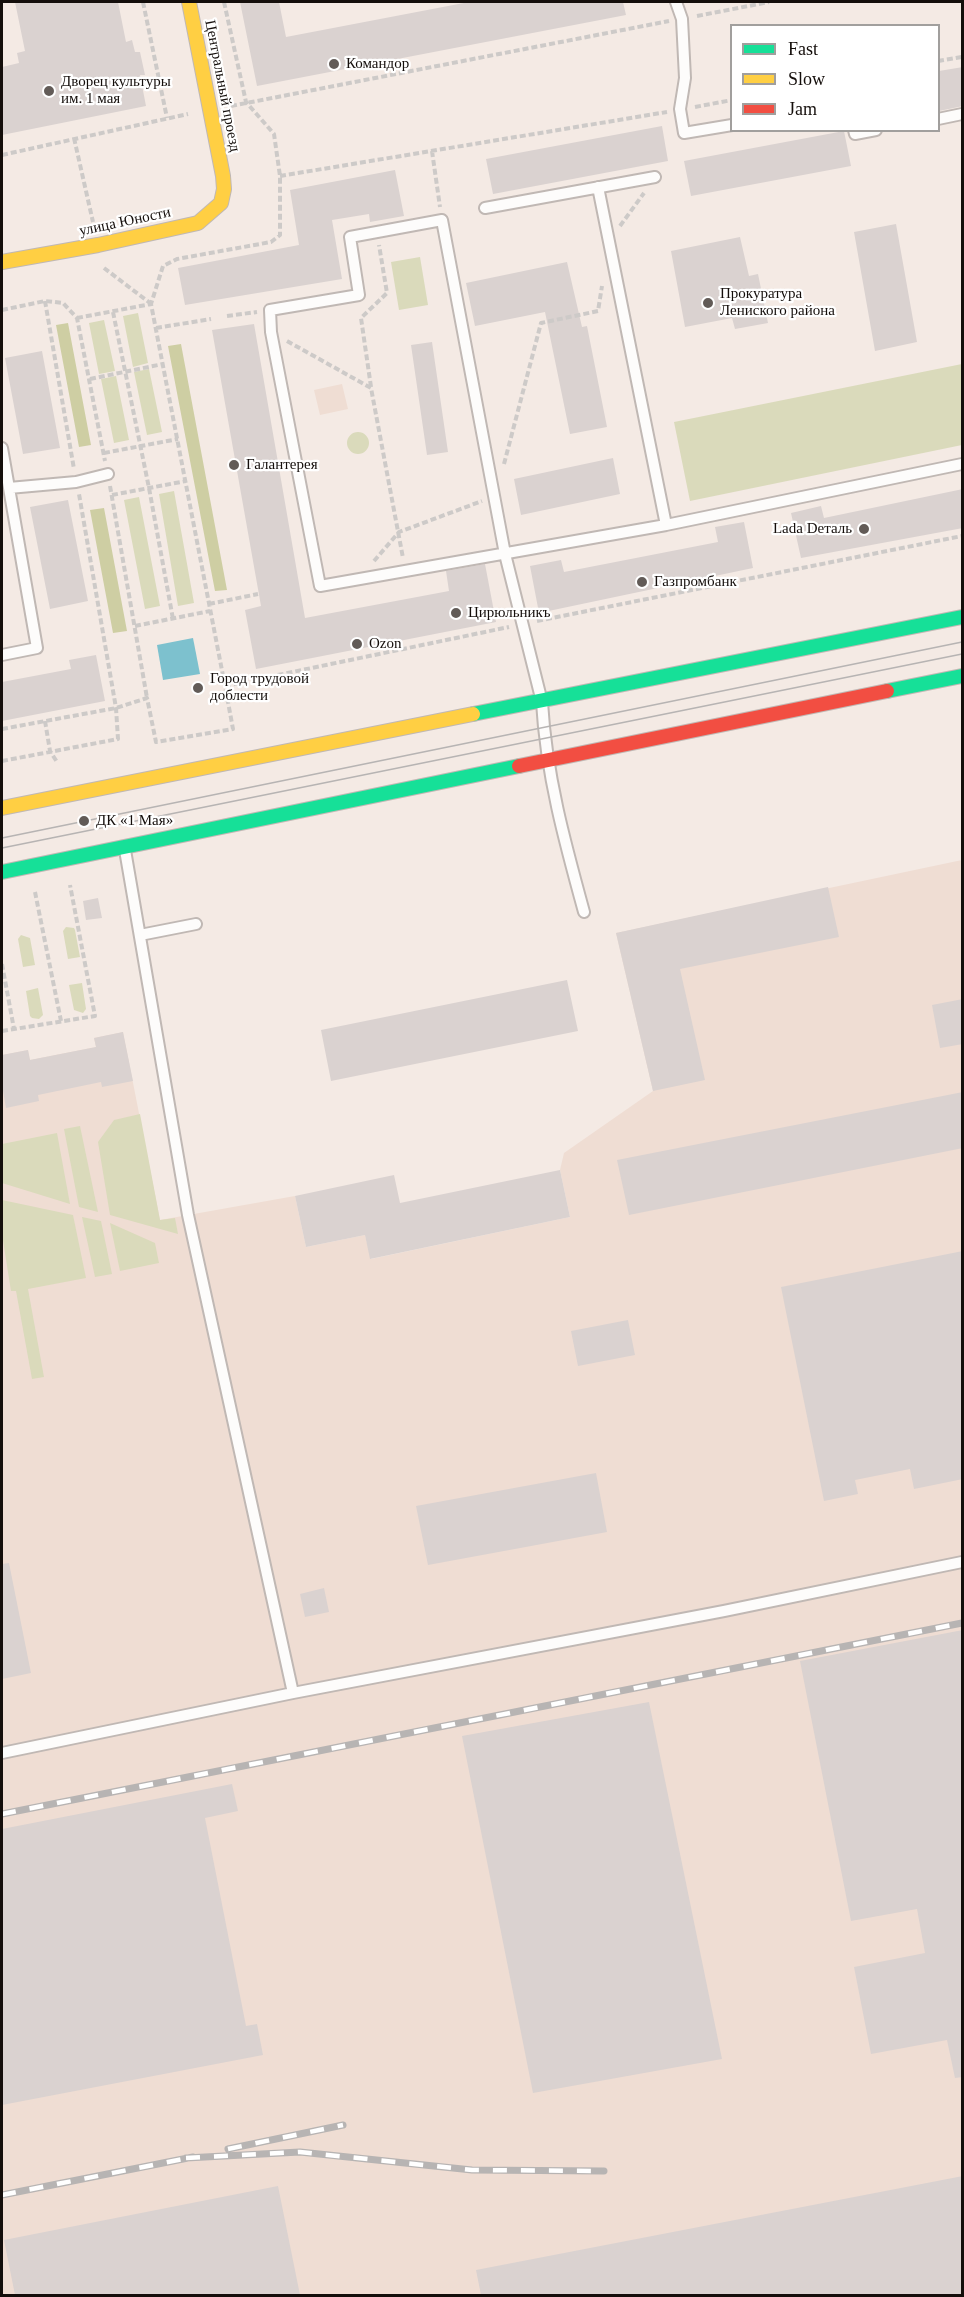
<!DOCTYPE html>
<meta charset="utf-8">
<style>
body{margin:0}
#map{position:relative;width:964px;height:2297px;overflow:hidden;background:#f4eae4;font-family:Georgia,serif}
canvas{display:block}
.frame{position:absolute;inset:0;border:3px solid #140e0b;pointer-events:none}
.legend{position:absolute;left:730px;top:24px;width:210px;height:108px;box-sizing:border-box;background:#fff;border:2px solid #a19f9d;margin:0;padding:8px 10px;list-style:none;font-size:18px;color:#140e0b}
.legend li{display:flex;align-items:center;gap:12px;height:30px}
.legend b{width:30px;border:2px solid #a19f9d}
</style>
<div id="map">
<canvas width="964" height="2297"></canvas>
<div class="frame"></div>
<ul class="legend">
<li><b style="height:8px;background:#16e098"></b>Fast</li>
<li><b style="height:8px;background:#ffcf43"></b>Slow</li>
<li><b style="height:8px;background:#f24e42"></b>Jam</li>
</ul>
</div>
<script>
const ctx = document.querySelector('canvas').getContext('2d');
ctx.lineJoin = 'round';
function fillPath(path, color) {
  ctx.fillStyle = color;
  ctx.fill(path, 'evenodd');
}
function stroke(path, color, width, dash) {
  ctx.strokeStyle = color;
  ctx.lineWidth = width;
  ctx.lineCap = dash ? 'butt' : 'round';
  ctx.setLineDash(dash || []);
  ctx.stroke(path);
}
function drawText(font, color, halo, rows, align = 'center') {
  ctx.font = font + ' Georgia,serif';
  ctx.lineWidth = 4.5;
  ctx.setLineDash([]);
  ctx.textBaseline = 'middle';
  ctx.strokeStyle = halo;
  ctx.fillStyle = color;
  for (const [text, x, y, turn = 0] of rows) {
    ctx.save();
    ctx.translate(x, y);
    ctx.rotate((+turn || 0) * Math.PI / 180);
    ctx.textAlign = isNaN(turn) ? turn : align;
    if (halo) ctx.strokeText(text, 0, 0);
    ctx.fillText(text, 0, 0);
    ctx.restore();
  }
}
const built = new Path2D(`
 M342 384 348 409 320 415 314 390Z
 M962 860V2295L2 2296V1055L28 1050 30 1060 96 1047 94 1038 123 1032 160 1220 295 1196 306 1247 365 1235 371 1259 570 1217 560 1170 564 1153 653 1091 616 933Z`);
const green = new Path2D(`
 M420 257 428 305 399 310 391 262Z
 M138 313 148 363 133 367 123 316Z
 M104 320 115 371 99 374 89 323Z
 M962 364V445L690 501 674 422Z
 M149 369 162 432 147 435 134 372Z
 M116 376 129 440 114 443 101 379Z
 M347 443a11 11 0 1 1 22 0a11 11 0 1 1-22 0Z
 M174 491 194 603 178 606 159 494Z
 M139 497 160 606 145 609 124 500Z
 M66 927 74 928 75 930 80 957 68 959 63 931Z
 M21 935 30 938 35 965 23 967 18 939Z
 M82 983 86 1009 83 1013 74 1010 69 985Z
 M38 988 43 1015 39 1019 32 1018 30 1016 26 991Z
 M140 1114 160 1220 175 1218 178 1234 110 1215 98 1142 114 1120Z
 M80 1126 98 1212 79 1207 64 1129Z
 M57 1133 70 1204 2 1183V1144Z
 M2 1200 73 1215 86 1278 28 1289 44 1377 32 1379 16 1291H11L2 1234Z
 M82 1217 101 1221 112 1274 95 1277Z
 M110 1223 155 1243 159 1263 120 1271Z`);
const forest = new Path2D(`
 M68 323 91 445 79 447 56 325Z
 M181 344 227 590 215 591 168 346Z
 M104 508 127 631 113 633 90 510Z`);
const water = new Path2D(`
 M193 638 200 674 163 680 157 645Z`);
const building = new Path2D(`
 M15 2H118L126 42 132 40 135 52H140L145 75H140L146 106 2 135V67L19 63 17 53 25 51Z
 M240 2H279L286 37 469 2H623L626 15 257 86Z
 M963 67V106L939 111V71Z
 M662 126 668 161 493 194 486 159Z
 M844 131 851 166 691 196 684 161Z
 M395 170 404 216 370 222 369 214 332 220 342 279 185 305 178 268 299 245 290 190Z
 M896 224 917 342 875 351 854 232Z
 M740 237 749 276 758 274 768 323 735 329 732 318 685 327 671 251Z
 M567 262 582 327 587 326 607 427 570 434 545 312 475 326 466 283Z
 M254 324 305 618 449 591 446 571 485 564 496 622 256 669 245 610 261 606 212 330Z
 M432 342 448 452 427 455 411 345Z
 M42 351 60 448 23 454 5 358Z
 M613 458 620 494 521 515 514 479Z
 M963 489V528L801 558 791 513 821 506 824 518Z
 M68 500 88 601 50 609 30 507Z
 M744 522 753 568 539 613 530 566 561 560 564 572 718 542 715 527Z
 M96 655 105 701 2 721V682L71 669 69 660Z
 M828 887 839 937 680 969 705 1080 653 1091 616 933Z
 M98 898 102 918 86 920 83 901Z
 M567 980 578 1031 331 1081 321 1030Z
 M963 999V1044L940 1048 932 1005Z
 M123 1032 133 1081 102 1087 101 1082 38 1095 39 1101 6 1108 2 1085V1055L28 1050 30 1060 96 1047 94 1038Z
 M963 1092V1148L629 1215 617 1160Z
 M560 1170 570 1217 370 1259 365 1235 306 1247 295 1196 394 1175 400 1203Z
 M963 1251V1479L914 1489 910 1469 855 1480 858 1494 824 1501 781 1287Z
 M628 1320 635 1355 578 1366 571 1331Z
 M596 1473 607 1532 428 1565 416 1506Z
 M9 1563 31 1673 2 1679V1564Z
 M324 1588 329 1612 305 1617 300 1594Z
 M963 1630V2077L955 2078 947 2040 871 2054 854 1967 925 1953 917 1909 851 1921 800 1661Z
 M649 1702 722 2059 533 2093 462 1736Z
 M232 1784 238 1811 205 1818 246 2026 257 2024 263 2055 2 2105V1829Z
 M963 2176V2295H481L476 2270Z
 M278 2186 300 2295H15L4 2240Z`);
const path = new Path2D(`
 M143 2 167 118
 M224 2 246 102 274 134 280 176V235L271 242 177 259 163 266 151 304 225 686
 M697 16 769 2
 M938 61 962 57
 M231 106 669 21
 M695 107 732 100
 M74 138 93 222
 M432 151 440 207
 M2 155 188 114
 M280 176 667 112
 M620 226 644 193
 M104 268 150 303
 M45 301 74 469
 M2 310 45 301 63 303 77 318 105 461
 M113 312 149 488 173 619
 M227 316 257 312
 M77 318 151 304
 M156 328 211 319
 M287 341 371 388 403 558
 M90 379 163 364
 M371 387 361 318 387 293 379 245
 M104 453 178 439
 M504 464 541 323 598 311 602 286
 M110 486 147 698
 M112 495 186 481
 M374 561 399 532 482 501
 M209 604 258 594
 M537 621 962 536
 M135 626 210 611
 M45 721 50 751 57 762
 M2 729 116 708 147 698 156 742 233 729 225 686 509 627
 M2 761 118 739 116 708 79 494
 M35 892 61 1021
 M2 964 14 1029
 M2 1031 95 1016 70 885`);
const lane = new Path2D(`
 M676 2 682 19 685 78 680 109 684 133 732 125
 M938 119 962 114
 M854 130 855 134 876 130
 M598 187 666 525
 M485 208 655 177
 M2 448 37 648 2 655
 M9 488 76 482 108 474
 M125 850 188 1215 293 1693
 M584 912C565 843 546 774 542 702L505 554 442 220 350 237 359 295 270 310 271 332 320 586 666 525 962 464
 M140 935 196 924
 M2 1753 293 1693 724 1611 962 1562`);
const fast = new Path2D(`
 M887 691 962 676
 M473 714 962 617
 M2 872 519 766`);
const slow = new Path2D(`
 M2 262 98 245 198 223 221 203 224 189 223 176 189 2
 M2 808 473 714`);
const jam = new Path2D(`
 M519 766 887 691`);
const tram = new Path2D(`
 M2 838 962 642
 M2 848 962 654`);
const rail = new Path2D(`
 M2 1814 962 1623
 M228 2149 343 2125
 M186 2158 300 2152 472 2170 604 2171
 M2 2195 193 2157`);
const markers = [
 [334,64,6,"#625b57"],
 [49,91,6,"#625b57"],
 [708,303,6,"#625b57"],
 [234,465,6,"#625b57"],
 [864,529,6,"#625b57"],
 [642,582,6,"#625b57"],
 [456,613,6,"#625b57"],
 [357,644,6,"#625b57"],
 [198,688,6,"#625b57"],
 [84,821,6,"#625b57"]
];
const poiNames = [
 ["Командор",346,64],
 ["Дворец культуры",61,82],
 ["им. 1 мая",61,99],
 ["Прокуратура",720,294],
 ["Лениского района",720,311],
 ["Галантерея",246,465],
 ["Lada Dеталь",852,529,"right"],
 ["Газпромбанк",654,582],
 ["Цирюльникъ",468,613],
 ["Ozon",369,644],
 ["Город трудовой",210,679],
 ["доблести",210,696],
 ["ДК «1 Мая»",96,821]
];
const streetNames = [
 ["Центральный проезд",222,86,79],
 ["улица Юности",125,222,-12]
];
fillPath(built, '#efddd3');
fillPath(green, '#dadabb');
fillPath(forest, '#cecea3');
fillPath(water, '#7dc1ce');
fillPath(building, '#dad2d0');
stroke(lane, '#c0b8b4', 14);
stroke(fast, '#c0b8b4', 16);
stroke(slow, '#c0b8b4', 16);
stroke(jam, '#c0b8b4', 16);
stroke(path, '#cdcac8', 4, [6, 3]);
stroke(lane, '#fdfcfb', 10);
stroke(fast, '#16e098', 14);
stroke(slow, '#ffcf43', 14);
stroke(jam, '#f24e42', 14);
stroke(tram, '#b7b4b3', 1.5);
stroke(rail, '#b7b4b3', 7);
stroke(rail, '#fff', 4.5, [14]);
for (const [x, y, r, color] of markers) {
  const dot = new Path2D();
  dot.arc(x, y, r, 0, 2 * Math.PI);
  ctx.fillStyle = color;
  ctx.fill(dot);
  stroke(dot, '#fff', 2);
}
drawText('15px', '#140e0b', '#fff', poiNames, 'left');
drawText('15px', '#140e0b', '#fff', streetNames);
</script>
